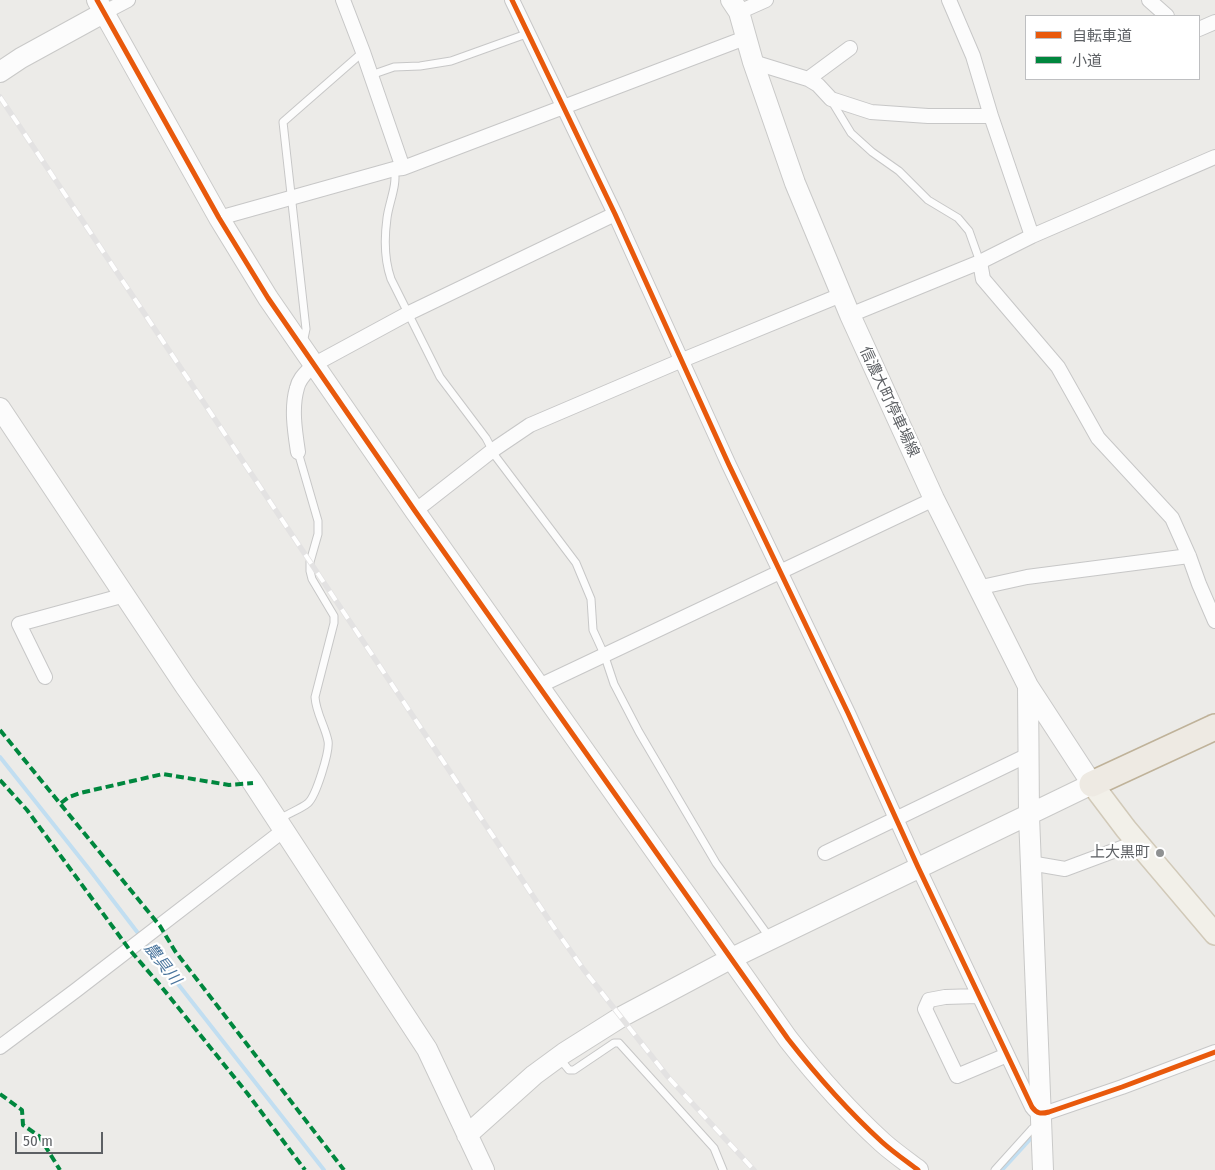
<!DOCTYPE html>
<meta charset="utf-8">
<style>
body{margin:0}
#map{position:relative;width:1215px;height:1170px;overflow:hidden;background:#ecebe8;font-family:"Fira Sans Condensed","Noto Sans JP",sans-serif}
canvas{display:block}
.legend{position:absolute;left:1025px;top:15px;width:175px;height:65px;box-sizing:border-box;background:#fff;border:1px solid #bebfc1;margin:0;padding:6px 9px;list-style:none;font-size:15px;color:#5d6064}
.legend li{display:flex;align-items:center;gap:10px;height:25px}
.legend b{width:25px;border:1px solid #bebfc1}
.scale{position:absolute;left:15px;top:1132px;width:88px;height:22px;box-sizing:border-box;border:2px solid #5d6064;border-top:0;padding-left:6px;font-size:15px;line-height:18px;white-space:nowrap;color:#5d6064;-webkit-text-stroke:4px #fff;paint-order:stroke}
</style>
<div id="map">
<canvas width="1215" height="1170"></canvas>
<ul class="legend">
<li><b style="height:6px;background:#e8590c"></b>自転車道</li>
<li><b style="height:6px;background:#00873e"></b>小道</li>
</ul>
<div class="scale">50 m</div>
</div>
<script>
const ctx = document.querySelector('canvas').getContext('2d');
ctx.lineJoin = 'round';
function stroke(path, color, width, dash) {
  ctx.strokeStyle = color;
  ctx.lineWidth = width;
  ctx.lineCap = dash ? 'butt' : 'round';
  ctx.setLineDash(dash || []);
  ctx.stroke(path);
}
function drawText(font, color, halo, rows, align = 'center') {
  ctx.font = font + ' "Fira Sans Condensed","Noto Sans JP",sans-serif';
  ctx.lineWidth = 4.5;
  ctx.setLineDash([]);
  ctx.textBaseline = 'middle';
  ctx.strokeStyle = halo;
  ctx.fillStyle = color;
  for (const [text, x, y, turn = 0] of rows) {
    ctx.save();
    ctx.translate(x, y);
    ctx.rotate((+turn || 0) * Math.PI / 180);
    ctx.textAlign = isNaN(turn) ? turn : align;
    if (halo) ctx.strokeText(text, 0, 0);
    ctx.fillText(text, 0, 0);
    ctx.restore();
  }
}
const stream = new Path2D(`
 M0 757 89 869 141 937
 M145 942 324 1170
 M1002 1170 1034 1135`);
const lane = new Path2D(`
 M371 75 394 67 420 66 451 61 529 33
 M831 100 851 133 872 152 899 171 928 200 958 218 969 231 980 262
 M394 169C398 184 389 202 387 218 384 240 384 259 391 279L440 377 486 438 496 457 576 563 591 599 593 630 604 654 614 684 639 732 716 863 770 938
 M303 343 306 329 283 122 363 52
 M284 824 285 816C292 812 302 808 308 803 316 796 330 751 328 741 325 726 316 713 315 697L334 623V616L312 579 310 571V562L318 534V521L298 452
 M560 1059 569 1070H574L614 1043H619L714 1148 723 1170
 M995 1170 1032 1129 1038 1126`);
const street = new Path2D(`
 M343 0 363 52 403 168
 M512 0 615 214 729 465 848 713 918 867 1032 1107C1037 1114 1041 1114 1049 1112L1122 1087 1215 1052
 M949 0 973 56 991 116 1032 236
 M1149 0 1167 16
 M105 12 128 0
 M739 12 766 0
 M1199 29 1215 22
 M753 62 808 79 818 85 831 99 871 112 928 116H991
 M808 79 850 48
 M219 218 394 169 403 168 745 38
 M980 262 983 279 1058 367 1098 438 1172 518 1189 556 1199 584 1215 621
 M850 315 980 262 1032 236 1215 157
 M298 452C295 432 291 408 297 388 299 378 307 372 313 365L409 313 615 214
 M415 511 493 450 530 425 680 361 841 295
 M977 588 1027 577 1189 556
 M45 677 19 624 125 595
 M539 686 934 499
 M825 853 1028 755
 M1030 863 1065 869 1124 847
 M978 996 945 997 929 1000 925 1009 957 1076 1007 1055
 M0 1047 75 991 284 830`);
const secondary = new Path2D(`
 M97 0 219 218 268 298 415 511 788 1039C817 1076 847 1110 882 1142 893 1152 906 1161 918 1170
 M0 72 21 58 105 12
 M0 408 185 686 253 783 427 1049 484 1170
 M1028 686 1029 816 1043 1170
 M467 1135 534 1075 564 1053 621 1017 732 958 1092 784 1028 686 934 499 850 315 795 183 753 62 739 12 731 0`);
const primary = new Path2D(`
 M1092 784 1126 829 1215 934`);
const highway = new Path2D(`
 M1092 784 1215 727`);
const rail = new Path2D(`
 M0 97 553 926 584 970 668 1077 754 1170`);
const quiet = new Path2D(`
 M0 730 160 926 175 951 344 1170
 M0 780 27 810 129 949 160 985 247 1093 305 1170
 M61 803 69 797 80 793 163 774 229 785 253 783
 M0 1094 22 1110 23 1125 39 1136 60 1170`);
const cycleway = new Path2D(`
 M97 0 219 218 268 298 415 511 788 1039C817 1076 847 1110 882 1142 893 1152 906 1161 918 1170
 M512 0 615 214 729 465 848 713 918 867 1032 1107C1037 1114 1041 1114 1049 1112L1122 1087 1215 1052`);
const markers = [
 [1160,853,5,"#8f9192"]
];
const streetNames = [
 ["信濃大町停車場線",889,402,65]
];
const poiNames = [
 ["上大黒町",1150,853]
];
const waterNames = [
 ["農具川",162,964,52]
];
stroke(stream, '#c1def1', 4);
stroke(lane, '#c7c7c7', 9);
stroke(street, '#c7c7c7', 16);
stroke(secondary, '#c9c9c8', 22);
stroke(primary, '#d1c9b8', 24);
stroke(highway, '#bfb299', 28);
stroke(lane, '#fcfcfc', 7);
stroke(street, '#fcfcfc', 14);
stroke(secondary, '#fcfcfc', 20);
stroke(primary, '#f2f0e9', 21);
stroke(highway, '#eeeae3', 25);
stroke(rail, '#e3e2e2', 5.5);
stroke(rail, '#fff', 4, [11]);
stroke(quiet, '#00873e', 4, [8, 4]);
stroke(cycleway, '#e8590c', 5);
for (const [x, y, r, color] of markers) {
  const dot = new Path2D();
  dot.arc(x, y, r, 0, 2 * Math.PI);
  ctx.fillStyle = color;
  ctx.fill(dot);
  stroke(dot, '#fff', 2);
}
drawText('15px', '#5d6064', '#fff', streetNames);
drawText('15px', '#5d6064', '#fff', poiNames, 'right');
drawText('italic 16px', '#4a759d', '#fff', waterNames);
</script>
